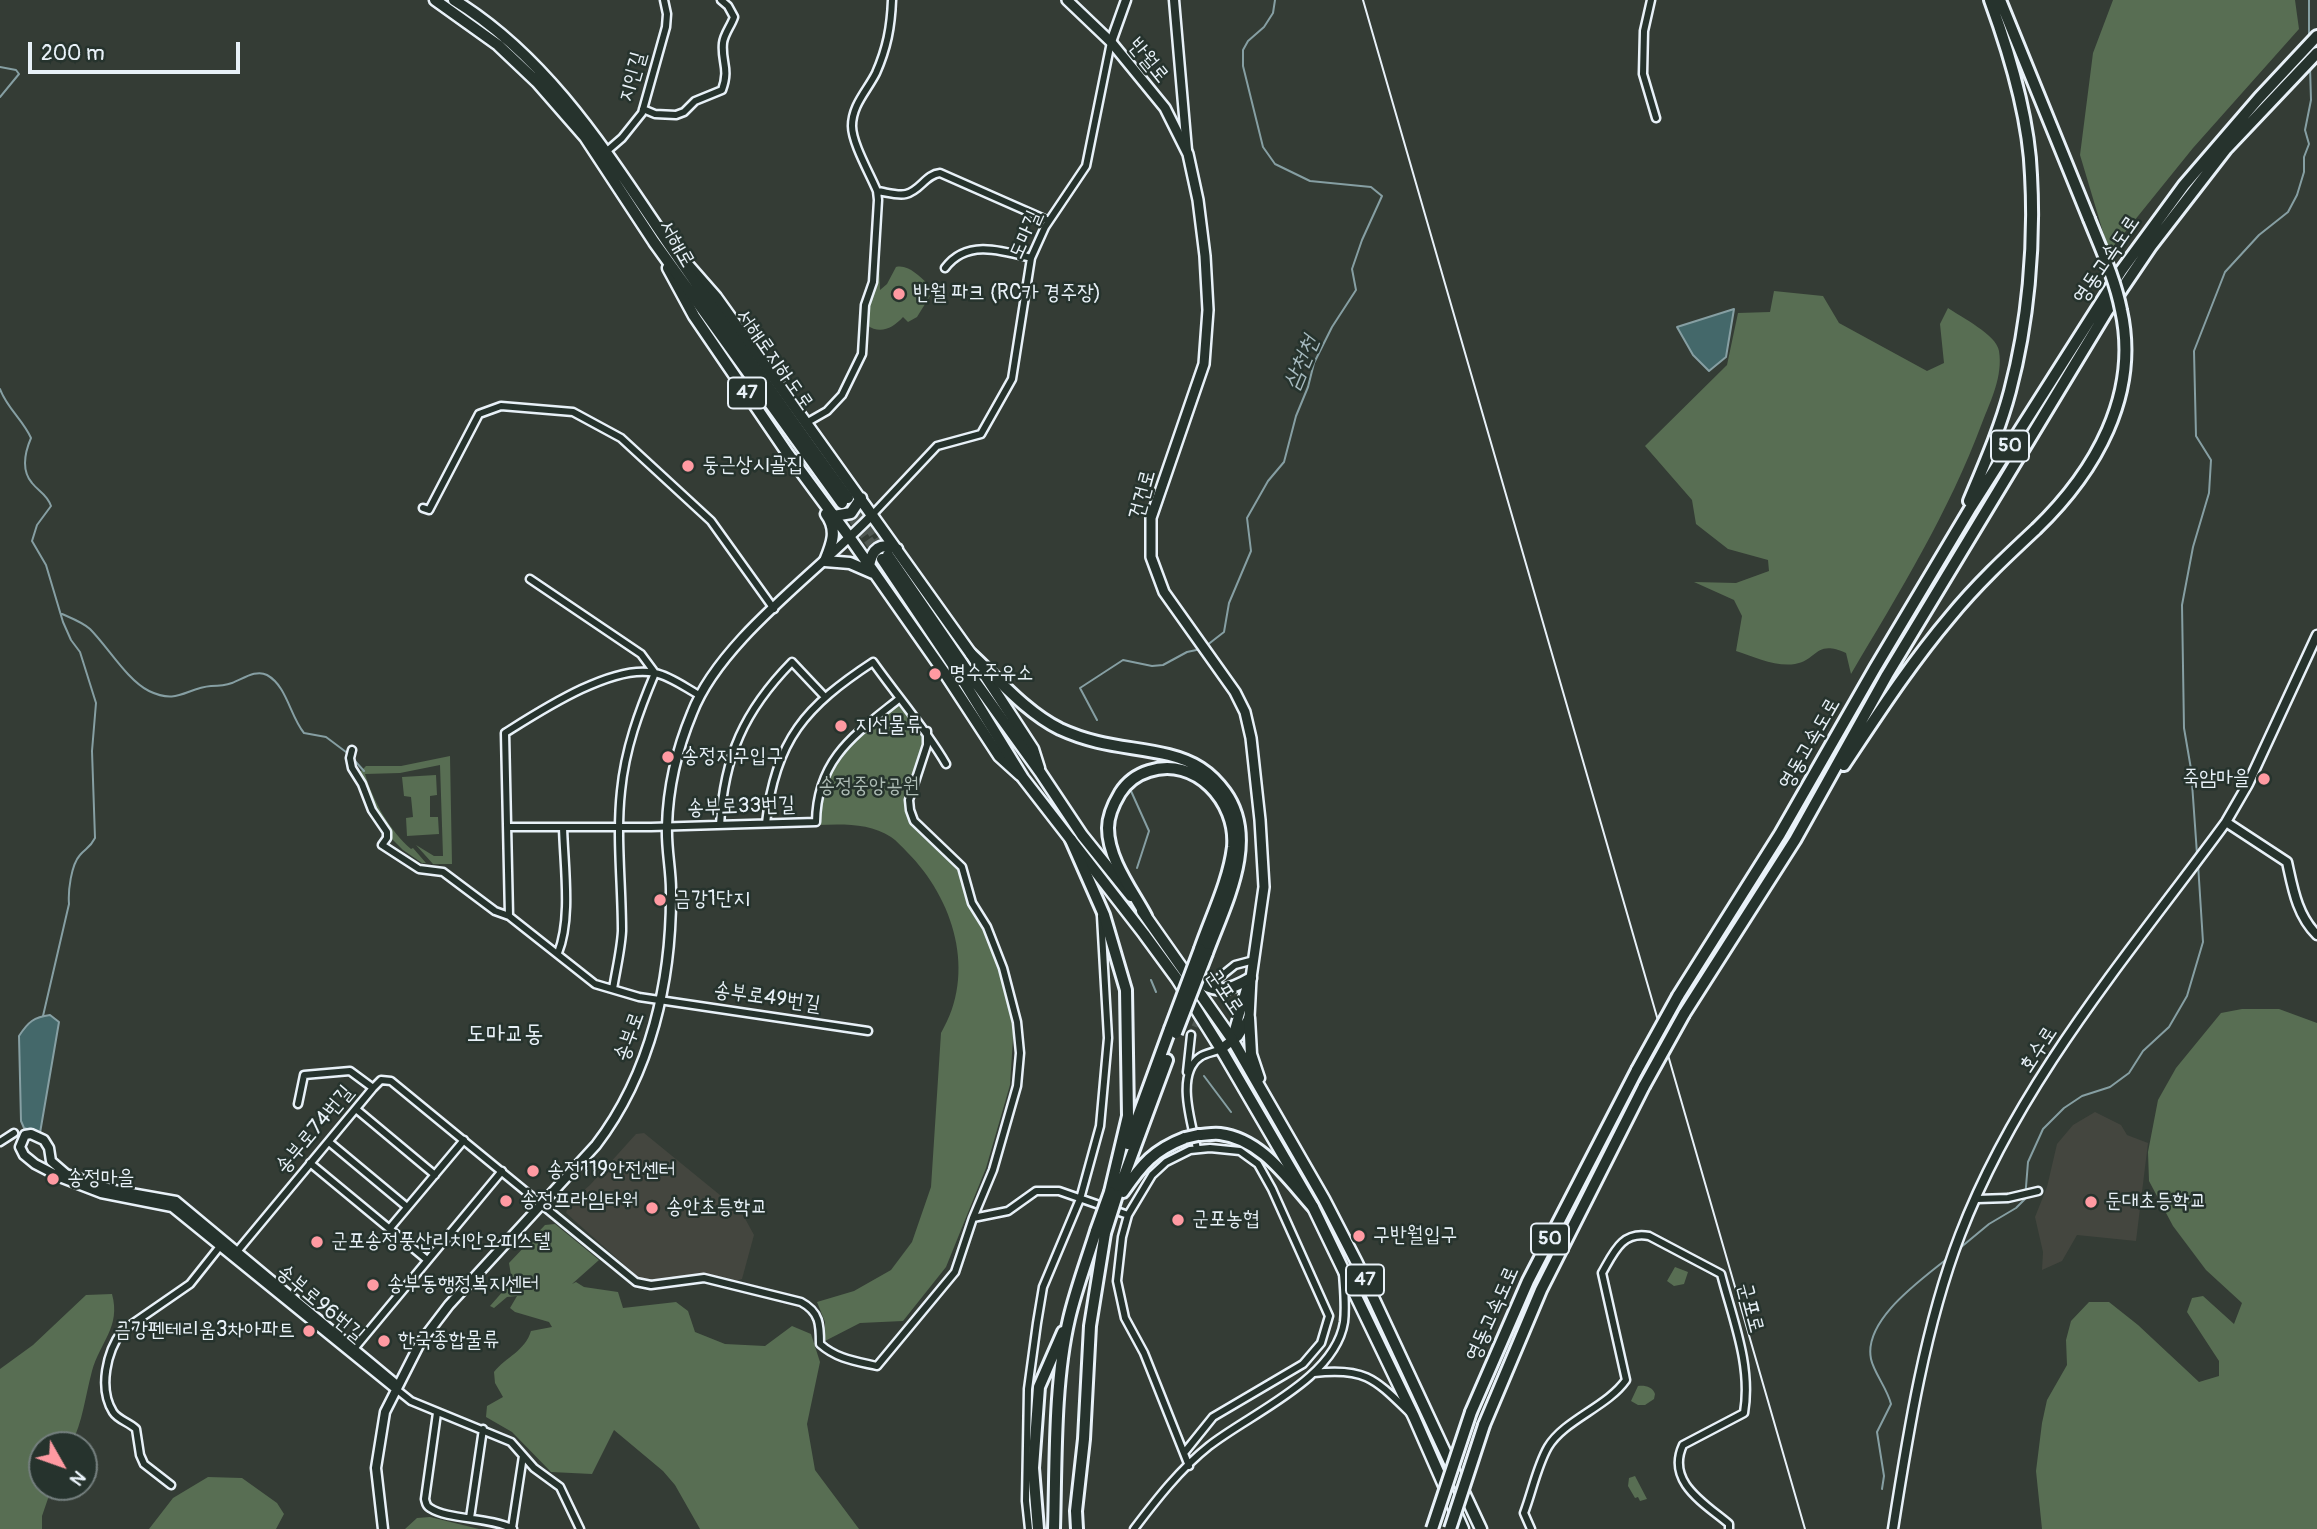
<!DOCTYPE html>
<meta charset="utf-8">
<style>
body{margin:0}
#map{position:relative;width:2317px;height:1529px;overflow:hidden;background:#343c35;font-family:Pangolin,sans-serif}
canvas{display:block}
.north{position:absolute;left:28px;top:1431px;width:70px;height:70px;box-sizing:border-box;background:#26332d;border:2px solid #747f7e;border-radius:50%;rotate:130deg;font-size:19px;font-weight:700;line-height:28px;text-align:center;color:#e8f1f8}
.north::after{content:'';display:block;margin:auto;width:24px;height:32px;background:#ff9aa2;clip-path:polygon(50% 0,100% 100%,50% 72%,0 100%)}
.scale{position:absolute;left:28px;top:42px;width:212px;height:32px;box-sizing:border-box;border:4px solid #e8f1f8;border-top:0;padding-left:9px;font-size:21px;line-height:24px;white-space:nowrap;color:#e8f1f8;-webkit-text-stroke:5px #26332d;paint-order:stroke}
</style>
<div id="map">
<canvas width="2317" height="1529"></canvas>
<div class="north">N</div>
<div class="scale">200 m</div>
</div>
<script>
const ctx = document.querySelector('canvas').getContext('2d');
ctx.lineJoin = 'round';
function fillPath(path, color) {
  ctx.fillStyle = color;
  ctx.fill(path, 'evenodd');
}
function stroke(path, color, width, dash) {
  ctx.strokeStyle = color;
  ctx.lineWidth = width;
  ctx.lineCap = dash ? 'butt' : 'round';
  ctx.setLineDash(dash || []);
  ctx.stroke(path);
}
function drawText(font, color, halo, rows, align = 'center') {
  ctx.font = font + ' Pangolin,"Poor Story",sans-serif';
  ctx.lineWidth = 5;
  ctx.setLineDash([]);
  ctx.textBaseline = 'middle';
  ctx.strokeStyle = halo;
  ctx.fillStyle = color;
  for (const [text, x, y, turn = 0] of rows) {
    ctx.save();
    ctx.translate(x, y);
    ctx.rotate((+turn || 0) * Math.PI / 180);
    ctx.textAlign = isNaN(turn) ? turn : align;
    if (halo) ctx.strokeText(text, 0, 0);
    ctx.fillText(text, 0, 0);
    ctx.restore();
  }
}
const built = new Path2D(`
 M2095 1112 2121 1125 2127 1135 2148 1143 2136 1241 2077 1235 2062 1261 2042 1270 2043 1252 2035 1217 2047 1187 2057 1144 2073 1125Z
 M644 1133 742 1213 754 1235 742 1279 735 1281 708 1275 647 1280 638 1277 566 1213 569 1203 590 1185 636 1134Z`);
const green = new Path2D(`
 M2113 0H2295L2299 29 2193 148 2109 252 2080 155 2093 53Z
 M877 257H879L880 290 887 284 896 267C908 264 919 276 927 283L922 290 930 296 917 317 908 322 903 317C893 328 880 335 867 325 863 313 869 303 873 292 877 282 876 268 877 257Z
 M1774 291 1823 296 1839 323 1927 371 1944 363 1940 324 1948 308C1961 317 1997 335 1999 351 2003 376 1991 400 1982 423 1949 512 1899 593 1851 674L1846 653C1815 639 1818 660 1795 664 1776 667 1754 657 1736 651L1742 616 1734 600 1694 582 1736 583 1769 571 1768 560 1728 549 1696 524 1692 500 1645 446 1727 365 1738 313 1770 312Z
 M898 705 922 732 923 743 906 801 907 813 912 824 959 870 968 905 984 928 1000 968 1014 1023 1010 1085 986 1168 946 1267 903 1321 860 1323 825 1341V1322L817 1302 854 1291 891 1270 912 1242 931 1187 941 1033C977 973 954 899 907 852 902 847 897 841 891 837 870 823 842 824 818 825 822 764 853 739 898 705Z
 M450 756 452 864H433L416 845 434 856H443L440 765 400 773 365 774C373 801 390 831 411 849L413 848 426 863H422L403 850 391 838 389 830 376 812 360 772 366 766H401Z
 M436 775 437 795 430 796V817H438L439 834 407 836 406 818 413 817 411 797 404 796 402 777Z
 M2242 1009H2279L2317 1023V1529H2042L2036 1471 2042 1423 2047 1400 2067 1365 2066 1340 2071 1321 2089 1302H2109L2138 1325 2199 1382 2219 1376V1361L2187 1312 2192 1298 2203 1296 2234 1324 2242 1303 2206 1270 2173 1226 2149 1181 2148 1152 2158 1100 2176 1068 2221 1013Z
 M555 1224 599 1260 572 1284 576 1282 584 1287 618 1292 623 1308 676 1302 688 1311 695 1332 725 1344 765 1346 792 1326 811 1334 820 1362 807 1424 815 1470 859 1529H700L675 1485 663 1471 614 1430 592 1474 551 1472 512 1432 486 1417 487 1406 503 1397 495 1383 494 1372C506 1357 525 1351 531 1331L552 1327 549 1322 515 1312 510 1308 517 1296 507 1297 494 1308 490 1306 512 1281 509 1263 545 1225Z
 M1675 1267 1688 1272 1684 1284 1674 1286 1667 1281Z
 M112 1294C121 1327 100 1342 92 1371 85 1397 83 1421 71 1445H42V1487H52L42 1516V1529H0V1369L33 1345 86 1295Z
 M1638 1386C1645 1385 1653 1387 1655 1394L1654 1399 1645 1405H1638L1631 1401Z
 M1635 1476 1647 1499 1640 1501 1638 1497 1635 1498 1628 1486 1629 1478Z
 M208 1477 242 1478 277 1503 284 1514 276 1529H149L173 1498Z
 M430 1517 479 1529H405L417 1518Z`);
const water = new Path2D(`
 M1734 309 1726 357 1709 371 1693 355 1677 327Z
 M50 1015 59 1022 40 1133 24 1128 21 1121 19 1036C28 1022 34 1017 50 1015Z`);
const stream = new Path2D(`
 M2309 0V37
 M0 67 16 70 19 74 0 97
 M0 389C7 408 23 420 31 438 25 452 21 470 32 483 39 492 47 494 51 506L37 525 32 541 46 565 63 622 71 640 80 652 96 703 92 751 95 838C90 848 86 848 80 855 71 865 68 891 69 904L43 1016
 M62 614C71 618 82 622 90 629 108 647 127 680 149 691 178 705 186 688 211 686 219 686 224 686 232 683 243 679 256 669 267 675 287 686 290 716 304 733L326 737 346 752
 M1206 646 1224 632 1229 603 1251 551 1247 518 1268 481 1284 462 1296 416 1308 387 1314 363 1332 327 1356 290 1352 269 1362 240 1382 196 1371 187 1310 181 1275 164 1263 147 1243 66V50L1248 41 1264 27 1273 13 1275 0
 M1097 720 1080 688 1123 660 1152 666 1163 665 1187 652 1201 649
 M355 761 364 771
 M1131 791 1149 831 1137 868
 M2197 854 2191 769 2184 728 2182 605 2193 547 2209 493 2211 460 2196 436 2194 351 2225 272 2259 235 2288 212 2297 195 2304 172V157L2309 144 2305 130 2311 100 2310 67
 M1151 980 1156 992
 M1204 1076 1231 1112
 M1960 1248 1989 1224 2016 1208 2025 1199 2028 1162 2043 1129 2064 1108 2082 1096 2110 1087 2129 1073 2143 1051 2169 1027 2187 996 2203 942 2198 864
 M1882 1489 1884 1476 1877 1432 1891 1404C1887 1388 1874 1373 1871 1359 1863 1320 1921 1280 1948 1258`);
const minorTunnel = new Path2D(`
 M1191 1035 1212 985`);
const trunkTunnel = new Path2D(`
 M851 501 886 552
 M842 503 882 559`);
const minor = new Path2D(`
 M1651 0 1644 31 1643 74 1656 118
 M643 109 655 114 676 115 684 112 695 101 722 90C730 68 721 62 723 43 724 34 731 26 734 17L728 6 721 0
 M607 151 622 138 642 113 666 27 667 14 664 0
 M877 191C886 192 897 196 906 194 920 191 926 174 940 173L1049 221
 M945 268C966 239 1001 250 1031 258
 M806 423 827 411 842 395 862 354 865 305 873 282 878 200 877 191C870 174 852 143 852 126 852 105 867 91 876 73 887 48 891 27 892 0
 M423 508 429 510 479 414 501 406 573 412 621 438 711 521 774 609
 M873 514 937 446 981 434 1012 379 1031 258 1045 227 1086 166 1111 42
 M530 579 641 654 655 673C639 711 625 749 621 791 616 837 622 884 622 931 621 950 616 970 613 989
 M699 695C686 688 670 676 655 673 613 663 540 711 505 733L509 916 595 984 639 997 868 1031
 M352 750 350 758 352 768 362 784 372 810 387 832V838L382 845 419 869 443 872 495 911 509 916
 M766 823C775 740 806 706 873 662 897 696 925 728 946 764
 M720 825C724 756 744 711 792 662L825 697
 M508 827H651L816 822C817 759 854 735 899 699
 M558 953C572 918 564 866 563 827
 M1214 982 1235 965 1254 960
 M1187 1072 1191 1035
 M298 1104 304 1075 350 1071 373 1088
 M356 1109 435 1175
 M0 1142 14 1133
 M329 1142 407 1207
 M1197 1149C1192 1124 1175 1074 1200 1057 1205 1053 1215 1052 1221 1049
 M310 1163 426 1259
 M1977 1199 2008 1198 2038 1191
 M973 1218 1008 1211 1036 1191H1059L1128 1215
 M390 1228 464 1140
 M235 1254 373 1088 381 1080 391 1081 636 1282 651 1285 704 1278 801 1302C820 1312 820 1325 820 1344 837 1359 855 1361 877 1366L955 1272 973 1218 993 1170 1017 1086 1020 1053 1017 1022 1003 968 987 927 972 903 962 867 914 821 910 810 909 800 927 745V731
 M353 1350 502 1171
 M1314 1373C1365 1367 1375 1379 1410 1413
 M396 1389 411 1401 511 1442 534 1468 560 1487 580 1529
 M437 1413 425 1499C426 1503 426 1506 430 1508 448 1520 490 1517 513 1529
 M1184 1453 1213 1417 1303 1364 1321 1343 1329 1316 1272 1189 1258 1164 1240 1151 1210 1148 1190 1150 1166 1162 1152 1175 1128 1215 1122 1237 1117 1281 1125 1318 1144 1353 1189 1466
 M171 1485 144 1464 140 1455 136 1429C129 1422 118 1420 113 1412 98 1388 107 1351 122 1331L190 1284 221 1245
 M470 1518 483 1429
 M512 1528 523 1456
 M1029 1529 1026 1501 1028 1389 1037 1323 1043 1287 1080 1199 1100 1126 1108 1038 1101 916
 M1134 1529C1156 1500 1180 1469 1209 1446 1251 1413 1335 1379 1344 1322 1346 1306 1344 1289 1343 1273
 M1531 1529 1524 1513C1532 1492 1537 1466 1548 1447 1564 1420 1607 1407 1626 1380L1602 1273C1614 1252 1622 1231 1649 1236L1721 1274C1733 1320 1752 1366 1744 1413L1683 1445C1666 1482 1704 1503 1729 1524V1529`);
const tertiary = new Path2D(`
 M1174 0 1187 150
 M1111 42 1126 0
 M2226 822 2287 862C2293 889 2297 915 2317 935
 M396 1389 172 1207 101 1193 62 1178 35 1164 24 1155 20 1147 25 1135 31 1134 44 1140 49 1148 51 1161 66 1174 114 1190 176 1201 397 1385
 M383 1529 376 1468 385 1412 420 1343 449 1305 596 1145C651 1073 672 980 671 890 671 869 666 848 667 826 668 788 677 749 692 713 720 640 818 572 873 514
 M1893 1529C1908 1433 1925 1326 1960 1235 2019 1081 2130 953 2226 822L2248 784 2317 635`);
const secondary = new Path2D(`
 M1067 0 1111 42 1165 108 1188 154 1198 200 1205 256 1208 310 1204 364 1151 518V557L1164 592 1235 692 1245 712 1251 738 1260 820 1264 887 1251 978 1249 1018 1238 1036 1221 1049
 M1232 1039 1249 980`);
const primary = new Path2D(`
 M688 265 716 297 971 654 1033 749 1039 768
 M668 268 694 316 788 454 850 538 946 675 999 756 1020 775
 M826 514C838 530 832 544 825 561L850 563 873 573
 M834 516 851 513 861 498
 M869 566C872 549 880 542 897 549
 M1192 976C1214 995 1227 992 1251 978
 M1249 1018 1251 1054 1259 1078
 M1232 1039 1324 1199 1357 1263 1481 1529
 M1221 1049 1313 1207 1414 1417 1463 1529`);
const trunk = new Path2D(`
 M435 0 498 45 537 82 585 137 654 242 842 503
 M454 0C550 59 608 155 670 246 729 330 787 415 848 498
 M888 555 966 669 1040 772 1082 835 1131 896
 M882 559 959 674 1023 778 1144 934 1177 979 1221 1049
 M1142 911 1232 1039`);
const motorway = new Path2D(`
 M2000 0 2089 219
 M1969 501C1984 465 2000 429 2010 391 2028 323 2035 246 2031 175 2029 120 2009 52 1990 0
 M971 654C999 680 1026 712 1060 729 1099 747 1130 746 1169 755 1193 761 1210 771 1225 792 1260 840 1225 904 1207 953
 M1844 765C1878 714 1911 663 1950 617 1976 585 2006 557 2036 529
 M1071 840 1104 915 1126 990 1128 1116 1110 1192
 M1146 916C1132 890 1108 859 1108 828 1108 816 1114 803 1120 793 1127 782 1136 775 1149 771 1195 756 1237 801 1233 847 1229 881 1211 917 1200 949
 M1678 996 1780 834 1875 668 1971 507 2121 271 2184 185 2259 98 2317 36
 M1684 1014 1795 840 1887 675 2107 311 2151 246 2226 149 2317 53
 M1198 1135C1204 1135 1213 1133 1220 1134 1261 1139 1287 1178 1313 1207
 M1128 1144 1170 1029
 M1123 1192C1142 1164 1154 1150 1185 1138
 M1117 1195 1167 1060
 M1471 1412 1528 1281 1637 1070
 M1484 1425 1541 1290 1644 1086
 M1038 1529 1033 1468 1039 1387 1063 1332
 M1054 1529C1056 1463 1054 1383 1069 1319 1076 1289 1087 1260 1096 1231
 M1077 1529 1076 1511 1084 1439 1090 1326 1105 1233`);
const rail = new Path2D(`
 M1363 0 1805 1529`);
const motorwayBridge = new Path2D(`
 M2036 529C2095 472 2140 395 2121 310 2115 279 2101 249 2089 219
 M1170 1029 1200 949
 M1176 1033 1207 953
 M1637 1070 1678 996
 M1644 1086 1684 1014
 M1185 1138 1198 1135
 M1096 1231 1110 1192
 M1105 1233 1117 1195
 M1432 1529 1471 1412
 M1450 1529 1484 1425`);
const markers = [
 [899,294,7,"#ff9aa2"],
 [688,466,7,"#ff9aa2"],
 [935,674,7,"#ff9aa2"],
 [841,726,7,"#ff9aa2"],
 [668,757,7,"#ff9aa2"],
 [2264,779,7,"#ff9aa2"],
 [660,900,7,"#ff9aa2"],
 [533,1171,7,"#ff9aa2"],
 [53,1179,7,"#ff9aa2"],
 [506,1201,7,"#ff9aa2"],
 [2091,1202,7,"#ff9aa2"],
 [652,1208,7,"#ff9aa2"],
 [1178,1220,7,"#ff9aa2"],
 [1359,1236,7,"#ff9aa2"],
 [317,1242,7,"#ff9aa2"],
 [373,1285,7,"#ff9aa2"],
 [309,1331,7,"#ff9aa2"],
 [384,1341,7,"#ff9aa2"]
];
const shields = [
 [747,393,38],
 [2010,446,38],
 [1550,1239,38],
 [1365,1280,38]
];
const shieldNames = [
 ["47",747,393],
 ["50",2010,446],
 ["50",1550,1239],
 ["47",1365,1280]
];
const streetNames = [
 ["반월로",1148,61,51],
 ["지인길",633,77,-74],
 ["도마길",1026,235,-66],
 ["서해로",676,244,60],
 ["영동고속도로",2107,260,-56],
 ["서해로지하도로",774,360,55],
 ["건건로",1143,495,-75],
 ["영동고속도로",1810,744,-60],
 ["송부로33번길",741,807,-2],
 ["군포로",1224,992,56],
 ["송부로49번길",767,998,8],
 ["송부로",630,1037,-70],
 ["호수로",2039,1050,-57],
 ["송부로74번길",315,1130,-50],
 ["송부로96번길",320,1304,40],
 ["군포로",1750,1308,75],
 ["영동고속도로",1493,1314,-66]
];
const poiNames = [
 ["반월 파크 (RC카 경주장)",913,294],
 ["둥근상시골집",702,466],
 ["명수주유소",949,674],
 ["지선물류",855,726],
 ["송정지구입구",682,757],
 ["죽암마을",2250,779,"right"],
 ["금강1단지",674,900],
 ["송정119안전센터",547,1171],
 ["송정마을",67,1179],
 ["송정프라임타워",520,1201],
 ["둔대초등학교",2105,1202],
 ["송안초등학교",666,1208],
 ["군포농협",1192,1220],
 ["구반월입구",1373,1236],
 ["군포송정풍산리치안오피스텔",331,1242],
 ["송부동행정복지센터",387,1285],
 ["금강펜테리움3차아파트",295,1331,"right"],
 ["한국종합물류",398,1341]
];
const parkNames = [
 ["송정중앙공원",869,787]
];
const waterNames = [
 ["삼천천",1302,363,-67]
];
const quarterNames = [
 ["도마교동",505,1035]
];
fillPath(built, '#44463f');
fillPath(green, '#586e53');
fillPath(water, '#44686a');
stroke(water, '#869fa3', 2);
stroke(stream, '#869fa3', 2);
stroke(minorTunnel, '#4f5752', 6, [6, 3]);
stroke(trunkTunnel, '#4f5752', 10, [10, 5]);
stroke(minor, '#e8f1f8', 11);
stroke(tertiary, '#e8f1f8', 13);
stroke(secondary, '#e8f1f8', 14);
stroke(primary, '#e8f1f8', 15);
stroke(trunk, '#e8f1f8', 15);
stroke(motorway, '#e8f1f8', 16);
stroke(minor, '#26332d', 6);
stroke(tertiary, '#26332d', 8);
stroke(secondary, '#26332d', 9);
stroke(primary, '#26332d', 10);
stroke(trunk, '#26332d', 10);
stroke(motorway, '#26332d', 10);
stroke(rail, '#e8f1f8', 2);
stroke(motorwayBridge, '#e8f1f8', 16, []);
stroke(motorwayBridge, '#26332d', 10);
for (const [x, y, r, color] of markers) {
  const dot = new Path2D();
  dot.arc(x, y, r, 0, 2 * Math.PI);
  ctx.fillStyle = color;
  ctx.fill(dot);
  stroke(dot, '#26332d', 2.5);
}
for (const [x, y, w] of shields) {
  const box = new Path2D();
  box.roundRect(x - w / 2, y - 15.5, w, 31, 5);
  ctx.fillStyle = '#26332d';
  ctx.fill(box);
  stroke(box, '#e8f1f8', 2);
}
drawText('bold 19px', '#e8f1f8', null, shieldNames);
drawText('21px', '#e8f1f8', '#26332d', streetNames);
drawText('21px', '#e8f1f8', '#26332d', poiNames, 'left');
drawText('21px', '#aebdb6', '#26332d', parkNames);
drawText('italic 23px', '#a6babf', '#26332d', waterNames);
drawText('24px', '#e8f1f8', '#26332d', quarterNames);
</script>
